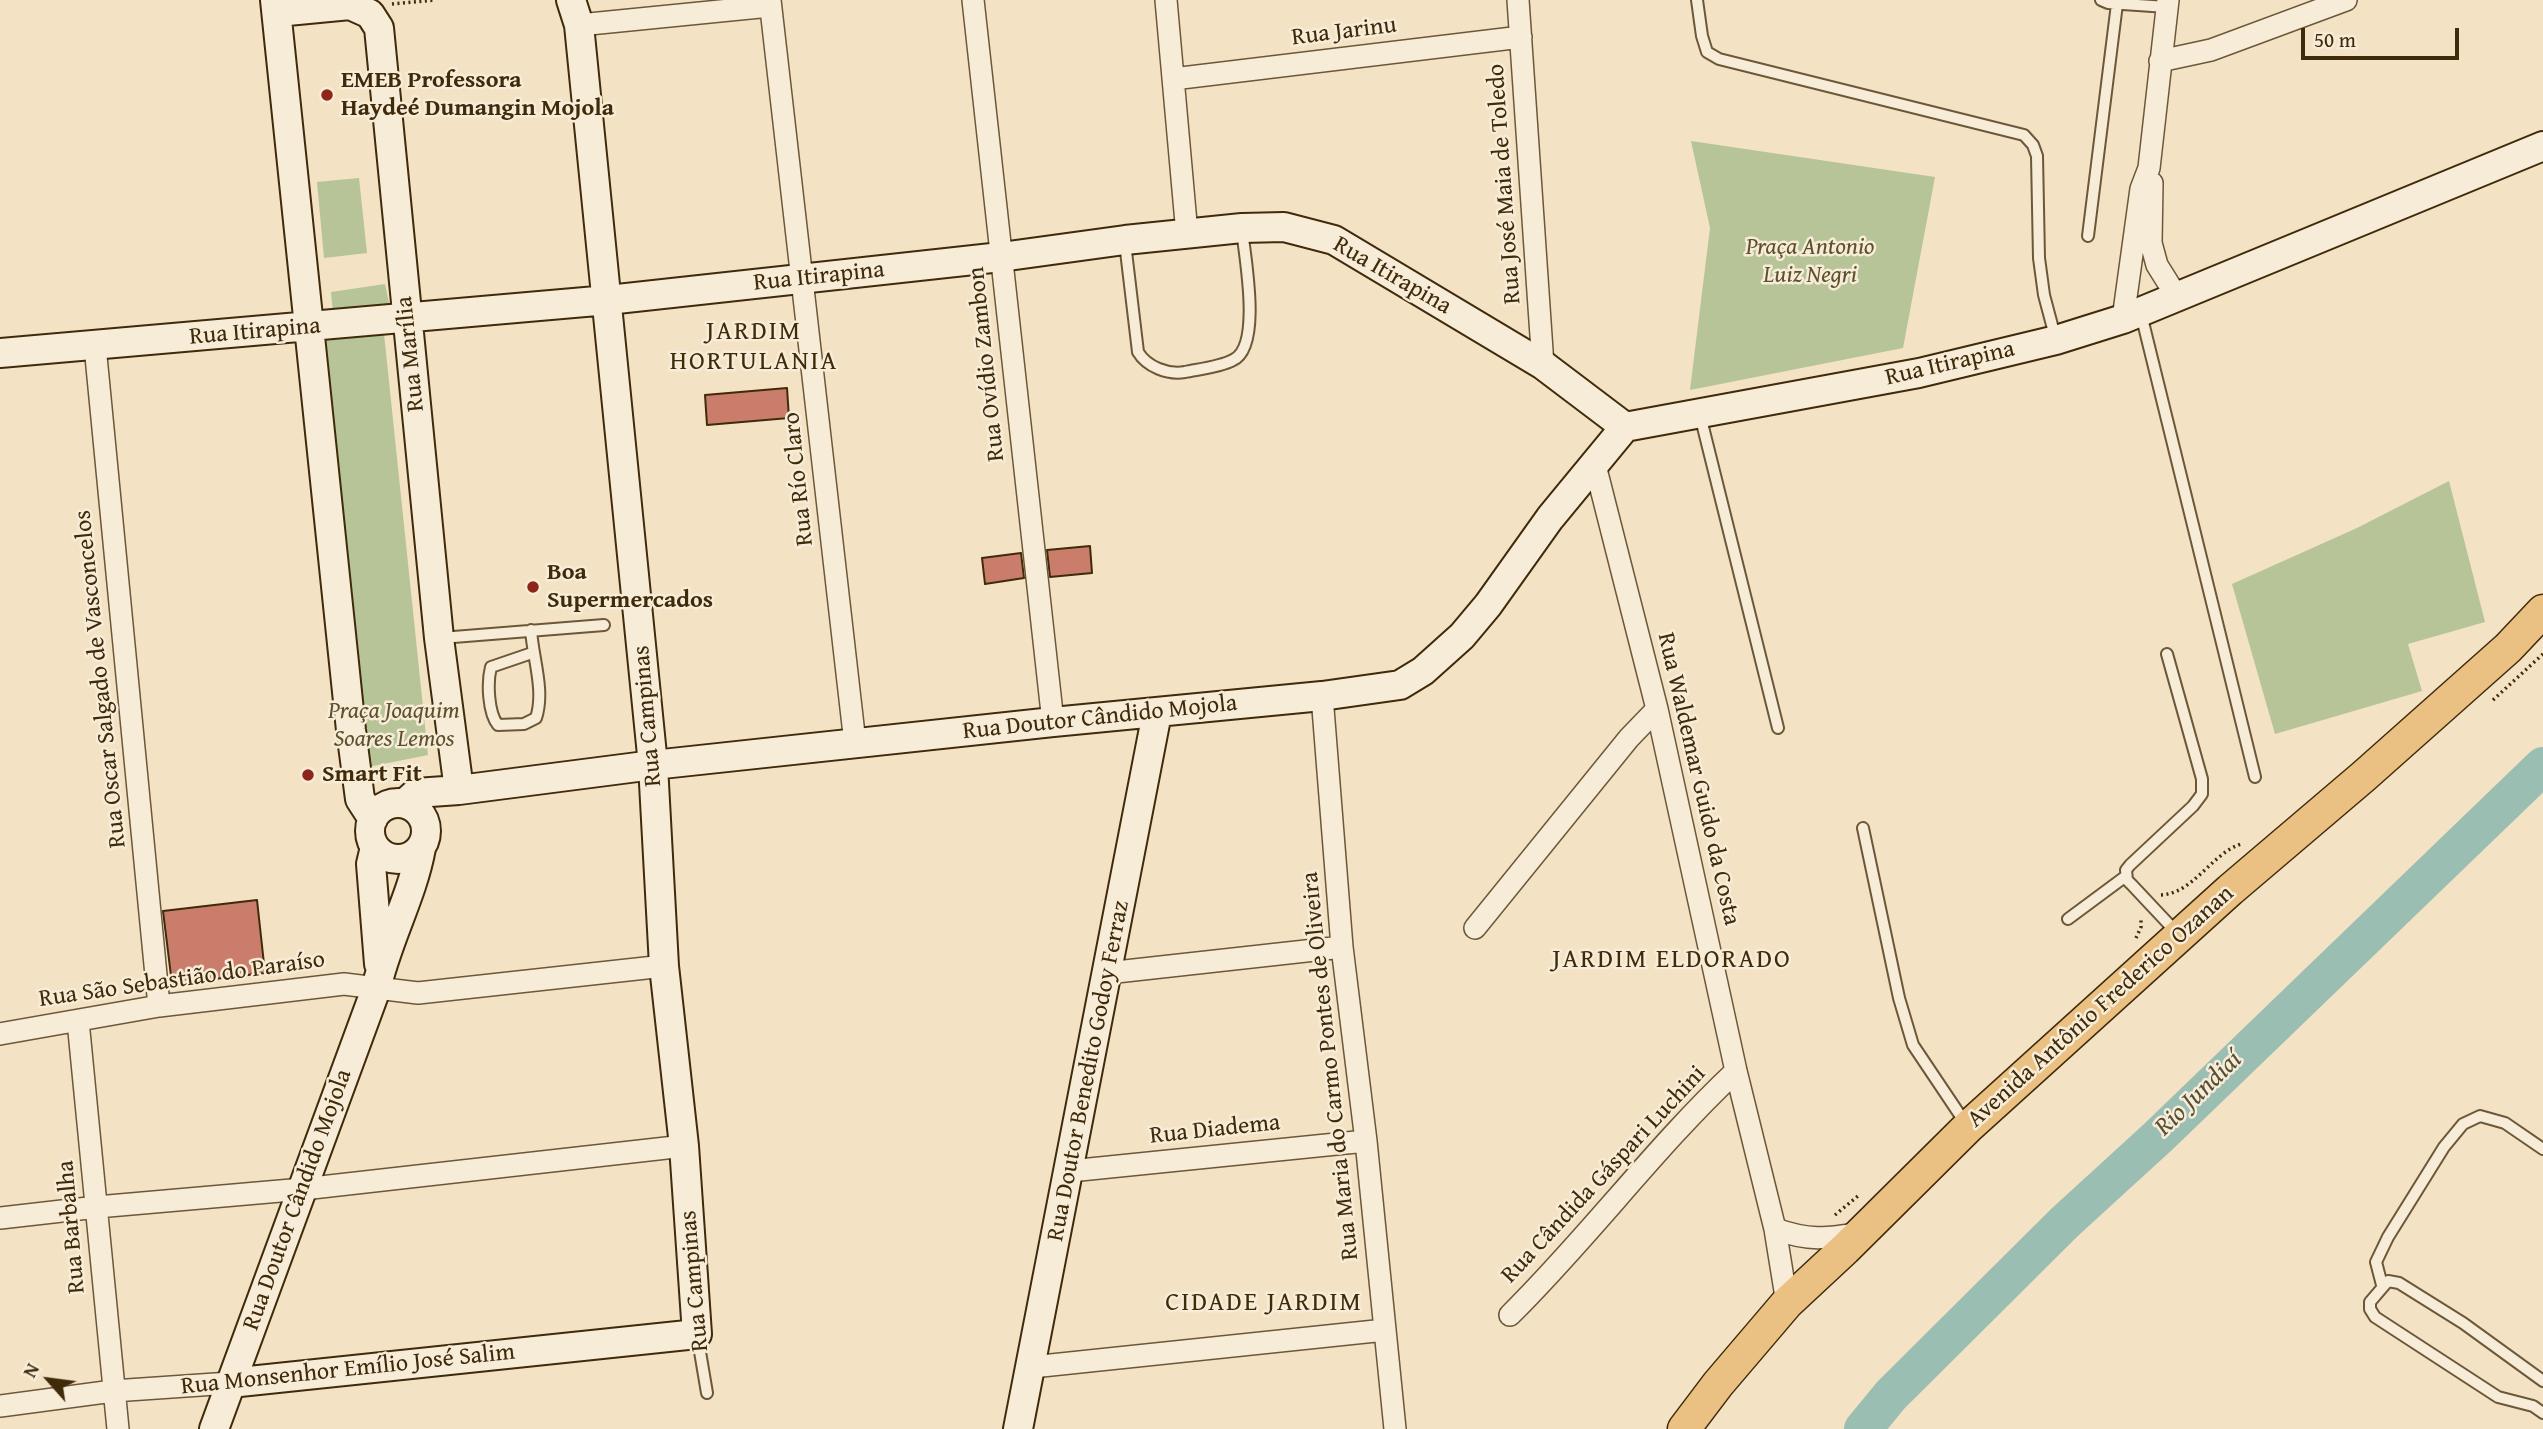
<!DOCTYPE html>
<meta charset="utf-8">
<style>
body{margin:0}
#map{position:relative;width:2543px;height:1429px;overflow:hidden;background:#f3e2c3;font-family:"Gentium Book Plus",serif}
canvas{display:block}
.north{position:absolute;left:14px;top:1345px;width:70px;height:70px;-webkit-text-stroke:5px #f7ecd8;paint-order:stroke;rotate:298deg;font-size:19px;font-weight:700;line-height:28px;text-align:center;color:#3f2a0a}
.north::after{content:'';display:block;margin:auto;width:24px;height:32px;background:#3f2a0a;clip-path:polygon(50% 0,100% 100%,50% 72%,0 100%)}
.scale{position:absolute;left:2301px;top:28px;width:158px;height:32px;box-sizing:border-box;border:4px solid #3f2a0a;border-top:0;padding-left:9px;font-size:21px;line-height:24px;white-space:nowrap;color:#3f2a0a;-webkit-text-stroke:5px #f7ecd8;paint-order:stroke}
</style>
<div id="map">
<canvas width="2543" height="1429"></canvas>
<div class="north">N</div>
<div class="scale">50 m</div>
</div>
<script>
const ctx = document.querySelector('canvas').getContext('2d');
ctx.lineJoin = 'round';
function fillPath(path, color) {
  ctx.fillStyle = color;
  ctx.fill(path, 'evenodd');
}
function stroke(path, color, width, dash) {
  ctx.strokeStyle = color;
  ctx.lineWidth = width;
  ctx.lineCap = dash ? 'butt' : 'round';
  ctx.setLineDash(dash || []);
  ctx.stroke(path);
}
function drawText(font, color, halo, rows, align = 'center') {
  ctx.font = font + ' "Gentium Book Plus",serif';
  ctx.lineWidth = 5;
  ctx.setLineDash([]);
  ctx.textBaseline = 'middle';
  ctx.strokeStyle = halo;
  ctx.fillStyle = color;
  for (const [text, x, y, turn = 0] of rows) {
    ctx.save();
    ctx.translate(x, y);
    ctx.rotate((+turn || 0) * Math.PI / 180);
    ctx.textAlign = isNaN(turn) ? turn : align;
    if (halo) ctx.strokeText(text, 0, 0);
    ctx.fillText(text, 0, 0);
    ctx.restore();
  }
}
const green = new Path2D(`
 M1691 141 1935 177 1903 348 1690 390 1710 228Z
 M359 178 367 253 324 258 317 182Z
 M385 284 389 303 387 309 333 313 331 292Z
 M383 324 428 755 368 767 324 337Z
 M2449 481 2485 622 2408 644 2422 691 2275 734 2232 584 2357 528Z`);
const river = new Path2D(`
 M1863 1429 1891 1395 2065 1222 2158 1137 2543 766`);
const building = new Path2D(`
 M787 388 789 418 707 425 705 395Z
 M1090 546 1092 573 1050 577 1047 550Z
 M1021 553 1024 578 985 584 982 558Z
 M257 900 265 973 172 984 163 911Z`);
const path = new Path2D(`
 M392 4 435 0
 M2493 700 2543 654
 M2161 895C2194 893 2211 854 2241 844
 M2136 938 2141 927V919
 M1835 1215 1858 1196`);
const lane = new Path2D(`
 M1697 0 1702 36 1707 52 1719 59 2024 135 2033 145 2037 156 2039 258 2044 295 2056 340
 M2101 0 2108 3 2167 7
 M2088 236 2117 4
 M1125 243 1138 352C1147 367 1168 375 1185 372 1200 369 1220 367 1233 360 1262 347 1245 258 1242 230
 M2141 314 2255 777
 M1700 415 1778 728
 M531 630C533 659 545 691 536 718L524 724 498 725C488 713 487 682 491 667L532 653
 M441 638 604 625
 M2167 654 2202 779V794L2193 806 2130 865 2126 870 2127 880 2132 885 2178 934
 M1863 828 1899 998 1913 1045 1966 1124
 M2068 919 2126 876
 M2382 1285 2376 1262 2388 1237 2444 1147 2463 1124 2480 1116 2505 1123 2543 1149
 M697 1334 707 1393
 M2543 1381 2463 1323 2399 1283 2388 1281 2370 1302V1309L2375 1317 2498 1397 2533 1406 2543 1413`);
const street = new Path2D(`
 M770 0 855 743
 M973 0 1053 722
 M1166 0 1187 234
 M1518 0 1543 365
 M579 25 770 6
 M2160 61 2211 50 2346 0
 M1173 79 1521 37
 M2152 183 2151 243 2157 265 2177 297
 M2123 319 2141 189 2149 168 2168 0
 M95 346 159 1006
 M1595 465 1657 709 1736 1071 1775 1229 1787 1303
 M1322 696 1342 947 1366 1141 1395 1429
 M1475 928 1629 738 1657 709
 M1107 973 1342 947
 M78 1021 118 1429
 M0 1034 159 1006 344 984 418 993 664 966
 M1070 1171 1366 1141
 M0 1218 97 1207 303 1189 684 1146
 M1775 1229C1809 1241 1826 1239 1861 1233
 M1510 1315C1589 1237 1655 1147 1736 1071
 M1032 1367 1385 1330
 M0 1406 113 1391 230 1383`);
const secondary = new Path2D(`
 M275 0 351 730 360 799 373 819
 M277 12 350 5 370 14 379 28 439 638 459 790
 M0 353 608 300 1001 257 1125 240 1242 228 1284 227 1334 240 1543 365 1625 427 1919 373 2056 340 2123 319 2543 146
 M405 803 416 793 459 790 653 765 1053 722 1322 696 1400 685 1423 671 1462 636 1488 605 1550 518 1625 427
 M370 831a28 28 0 1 1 56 0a28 28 0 1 1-56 0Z
 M375 847 371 864 379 964
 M230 1383 697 1334 684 1146 664 966 653 765 579 25 571 0
 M214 1429 376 989C387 940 412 897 421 848
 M1018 1429 1157 713`);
const primary = new Path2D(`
 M1684 1429 1718 1384 1787 1303 1845 1249 1968 1127 2230 890 2364 776 2508 648 2543 611`);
const markers = [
 [327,95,7,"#8f2418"],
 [533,587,7,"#8f2418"],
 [308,775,7,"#8f2418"]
];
const streetNames = [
 ["Rua Jarinu",1344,32,-7],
 ["Rua José Maia de Toledo",1505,184,-94],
 ["Rua Itirapina",1392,276,30],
 ["Rua Itirapina",819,277,-6],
 ["Rua Itirapina",255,332,-5],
 ["Rua Marília",411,354,-96],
 ["Rua Ovídio Zambon",987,364,-96],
 ["Rua Itirapina",1950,364,-13],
 ["Rua Río Claro",799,479,-96],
 ["Rua Oscar Salgado de Vasconcelos",101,679,-96],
 ["Rua Campinas",648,716,-95],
 ["Rua Doutor Cândido Mojola",1100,718,-6],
 ["Rua Waldemar Guido da Costa",1698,779,77],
 ["Rua São Sebastião do Paraíso",182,980,-8],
 ["Avenida Antônio Frederico Ozanan",2101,1007,-42],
 ["Rua Maria do Carmo Pontes de Oliveira",1331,1066,-96],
 ["Rua Doutor Benedito Godoy Ferraz",1089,1071,-79],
 ["Rua Diadema",1215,1130,-6],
 ["Rua Cândida Gáspari Luchini",1604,1175,-47],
 ["Rua Doutor Cândido Mojola",298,1200,-70],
 ["Rua Barbalha",72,1227,-95],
 ["Rua Campinas",695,1281,-95],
 ["Rua Monsenhor Emílio José Salim",348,1370,-6]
];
const poiNames = [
 ["EMEB Professora",341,81],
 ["Haydeé Dumangin Mojola",341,109],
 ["Boa",547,573],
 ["Supermercados",547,601],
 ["Smart Fit",322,775]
];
const parkNames = [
 ["Praça Antonio",1810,248],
 ["Luiz Negri",1810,276],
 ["Praça Joaquim",394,712],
 ["Soares Lemos",394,740]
];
const neighbourhoodNames = [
 ["JARDIM",754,332],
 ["HORTULANIA",754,362],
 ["JARDIM ELDORADO",1672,960],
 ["CIDADE JARDIM",1264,1303]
];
const waterNames = [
 ["Rio Jundiaí",2199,1094,-44]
];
fillPath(green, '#b6c497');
stroke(river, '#9bbeb3', 38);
fillPath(building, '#c97d6a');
stroke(building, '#3f2a0a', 2);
stroke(lane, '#6c5838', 14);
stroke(street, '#6c5838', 24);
stroke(secondary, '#3f2a0a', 32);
stroke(primary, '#3f2a0a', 35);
stroke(path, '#3f2a0a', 3.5, [2, 3.5]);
stroke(lane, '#f7ecd8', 10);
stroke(street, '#f7ecd8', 21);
stroke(secondary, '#f7ecd8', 28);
stroke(primary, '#eac182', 32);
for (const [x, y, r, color] of markers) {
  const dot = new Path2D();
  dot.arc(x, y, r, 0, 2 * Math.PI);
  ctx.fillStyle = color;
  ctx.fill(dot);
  stroke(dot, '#f7ecd8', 2.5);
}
drawText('24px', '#3f2a0a', '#f7ecd8', streetNames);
drawText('bold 24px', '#3f2a0a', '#f7ecd8', poiNames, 'left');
drawText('italic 24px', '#5d502d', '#f7ecd8', parkNames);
ctx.letterSpacing = '2px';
drawText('26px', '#3f2a0a', '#f7ecd8', neighbourhoodNames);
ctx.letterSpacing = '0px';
drawText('italic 26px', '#564f34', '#f7ecd8', waterNames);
</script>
